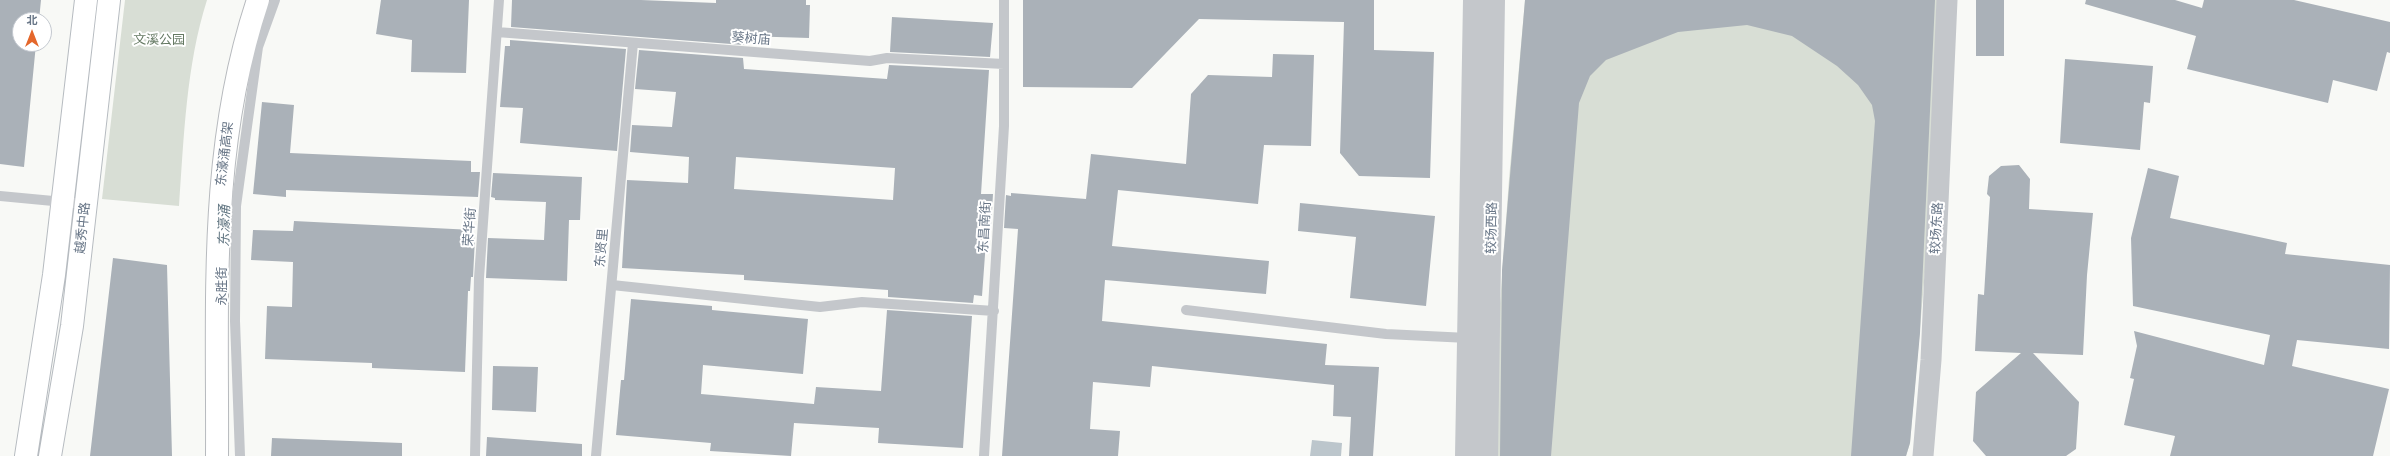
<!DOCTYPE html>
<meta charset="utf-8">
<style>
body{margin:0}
#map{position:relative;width:2390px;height:456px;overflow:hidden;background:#f8f9f6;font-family:Karla,"Noto Sans SC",sans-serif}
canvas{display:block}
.north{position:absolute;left:12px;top:12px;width:40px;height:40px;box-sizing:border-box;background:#fff;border:1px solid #c3c8cf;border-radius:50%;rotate:0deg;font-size:11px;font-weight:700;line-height:16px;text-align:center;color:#687687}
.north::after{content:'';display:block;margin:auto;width:14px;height:18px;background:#e4672b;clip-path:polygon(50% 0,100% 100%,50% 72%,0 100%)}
</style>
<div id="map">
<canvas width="2390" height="456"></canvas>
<div class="north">北</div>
</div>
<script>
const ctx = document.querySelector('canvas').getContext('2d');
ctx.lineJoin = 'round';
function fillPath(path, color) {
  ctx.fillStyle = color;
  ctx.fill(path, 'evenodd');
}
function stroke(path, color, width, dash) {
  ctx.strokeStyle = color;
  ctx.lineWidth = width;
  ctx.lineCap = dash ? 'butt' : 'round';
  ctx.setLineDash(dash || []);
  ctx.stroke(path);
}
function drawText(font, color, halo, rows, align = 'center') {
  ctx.font = font + ' Karla,"Noto Sans SC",sans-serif';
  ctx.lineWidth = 4;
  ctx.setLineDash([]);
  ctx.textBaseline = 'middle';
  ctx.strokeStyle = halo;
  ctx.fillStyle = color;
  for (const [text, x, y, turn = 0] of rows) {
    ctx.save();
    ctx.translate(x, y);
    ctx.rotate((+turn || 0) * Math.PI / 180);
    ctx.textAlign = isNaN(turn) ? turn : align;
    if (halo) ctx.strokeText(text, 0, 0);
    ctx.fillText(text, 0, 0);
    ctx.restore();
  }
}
const green = new Path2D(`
 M125 0H207C186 66 184 137 179 206L102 199Z
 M1525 0H1940L1933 180 1910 443 1906 456H1494L1497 345 1509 179Z`);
const water = new Path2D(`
 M1312 440 1342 443 1341 456H1310Z`);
const building = new Path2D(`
 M0 0H41L39 20H20V44H36L24 167 0 164Z
 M381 0H469L466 73 411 72 412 40 376 34Z
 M512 0H641L716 3V0H806V5H810L809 38 744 36V45L511 27Z
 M1023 0H1374V50L1434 52 1430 178 1359 176 1340 153 1344 22 1199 19 1132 88 1023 87Z
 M1525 0H1935L1920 333 1910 443 1906 456H1851L1875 121 1872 105 1858 85 1837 66 1792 36 1747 25 1678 32 1606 60 1590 76 1579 103 1551 456H1500L1502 270Z
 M1976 0H2004V56H1976Z
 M2086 0H2175L2202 8 2204 0H2294L2390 22V53L2387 52 2377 91 2333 80 2328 103 2187 69 2196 36 2085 4Z
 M892 17 993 23 990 57 890 52Z
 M510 40 626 49 617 151 520 143 523 108 500 107 505 46H510Z
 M639 50 743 58 744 69 887 79 889 65 989 70 981 194H993L991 227H987L982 296 974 295 973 303 888 297V290L744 280V275L622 268 627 180 688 183 689 157 630 152 632 125 672 127 676 92 635 89ZM736 157 895 168 893 200 734 189Z
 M1273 54 1314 55 1311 146 1264 145 1258 204 1118 190 1112 246 1269 261 1266 294 1105 280 1102 321 1327 344 1325 365 1379 367 1373 456H1349L1351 417 1333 416 1334 385 1152 366 1150 387 1093 382 1090 429 1120 431 1118 456H1002L1018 229 1004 228 1006 195 1011 196V193L1086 199 1091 154 1186 164 1191 94 1208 75 1272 77Z
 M2065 59 2153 66 2150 103 2144 102 2140 150 2060 143Z
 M262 102 294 105 290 153 471 161V172H480L478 197 286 190V197L253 194Z
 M2019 165 2030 179 2029 209 2093 213 2087 275 2083 355 2033 353 2079 402 2076 449 2066 456H1986L1973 441 1976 392 2021 353 1975 351 1978 294 1984 295 1990 197 1987 194 1989 176 2001 166Z
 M2148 168 2179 176 2170 218 2287 243 2285 254 2390 265 2389 349 2297 340 2292 366 2389 389 2373 456H2170L2175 436 2124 425 2134 379 2130 378 2137 346 2134 331 2264 365 2270 335 2133 306 2131 238Z
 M493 173 582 177 580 220H569L567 281 486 278 488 238 544 240 546 202 495 200V198L491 197Z
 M1300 203 1435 216 1426 306 1350 298 1356 237 1298 231Z
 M294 221 473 230 472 237 475 238 473 277H471L470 291H468L465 372 372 368V363L265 359 267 306 292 307 293 262 251 260 253 230 293 231Z
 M113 258 167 265 172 456H90Z
 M631 299 712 306V310L808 319 803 374 703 365 701 394 814 404 816 387 881 391 887 310 972 316 963 448 878 443 879 428 794 423 791 456 710 451 711 443 616 435 621 380H624Z
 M493 366 538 367 536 412 492 410Z
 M487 437 582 444V456H486Z
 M272 438 402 443V456H271Z`);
const service = new Path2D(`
 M497 32 870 61 887 58 1004 64
 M0 196 85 204
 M612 285 820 307 862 302 994 311
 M1186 310 1386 334 1468 338
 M240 456 235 321 236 206 258 47 275 0
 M475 456 479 278 499 0
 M596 456 633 43
 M984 456 1004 126V0`);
const minor = new Path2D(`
 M1923 456 1931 360 1947 0`);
const tertiary = new Path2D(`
 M1466 456 1474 0
 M1487 456 1494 0`);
const secondary = new Path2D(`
 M26 456 54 275 86 0
 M50 456 72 326 109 0`);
const trunk = new Path2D(`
 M217 456C218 301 208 149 258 0`);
const streetNames = [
 ["葵树庙",751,39,4],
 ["东濠涌高架",225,154,-83],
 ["荣华街",470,227,-86],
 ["东昌南街",985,227,-87],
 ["越秀中路",83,228,-84],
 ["较场西路",1492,228,-89],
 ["较场东路",1937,228,-87],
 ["东贤里",602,248,-85],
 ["永胜街",222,286,-90]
];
const parkNames = [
 ["文溪公园",159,40]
];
const waterNames = [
 ["东濠涌",225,226,-89]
];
fillPath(green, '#d8ded5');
fillPath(water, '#bcc6cc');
fillPath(building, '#aab1b8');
stroke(secondary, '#b6bbc0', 24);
stroke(trunk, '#b7babe', 24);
stroke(service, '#c4c7cb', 10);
stroke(minor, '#c4c7cb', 21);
stroke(tertiary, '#c4c7cb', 22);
stroke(secondary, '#fff', 22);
stroke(trunk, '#fff', 22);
drawText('13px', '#687687', '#fff', streetNames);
drawText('13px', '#657963', '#fff', parkNames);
drawText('italic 14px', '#637783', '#fff', waterNames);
</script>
